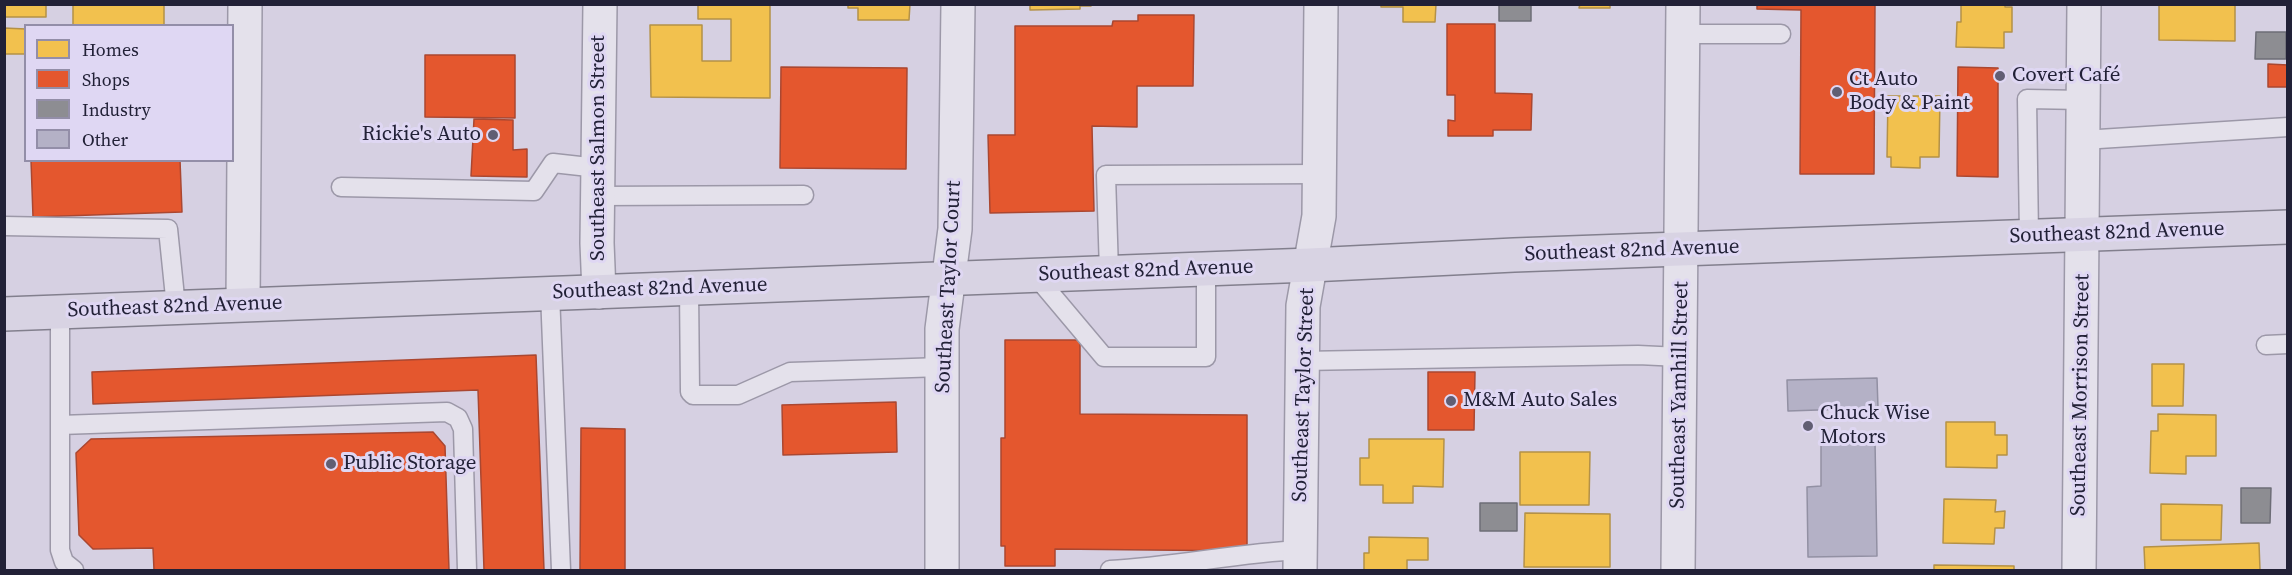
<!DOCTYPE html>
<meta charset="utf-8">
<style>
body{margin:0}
#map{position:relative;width:2292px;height:575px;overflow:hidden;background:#d6d0e2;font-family:"Source Serif 4",serif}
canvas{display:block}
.frame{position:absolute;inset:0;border:6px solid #222137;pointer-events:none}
.legend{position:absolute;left:24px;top:24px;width:210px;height:138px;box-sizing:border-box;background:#dfd7f3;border:2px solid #938ea8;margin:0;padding:8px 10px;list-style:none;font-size:18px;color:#222137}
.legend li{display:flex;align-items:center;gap:12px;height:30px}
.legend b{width:30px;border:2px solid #938ea8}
</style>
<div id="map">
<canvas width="2292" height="575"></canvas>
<div class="frame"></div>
<ul class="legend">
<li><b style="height:16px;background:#f2c14e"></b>Homes</li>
<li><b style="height:16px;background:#e4572e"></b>Shops</li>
<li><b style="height:16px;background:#8d8d92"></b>Industry</li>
<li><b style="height:16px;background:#b4b1c6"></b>Other</li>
</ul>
</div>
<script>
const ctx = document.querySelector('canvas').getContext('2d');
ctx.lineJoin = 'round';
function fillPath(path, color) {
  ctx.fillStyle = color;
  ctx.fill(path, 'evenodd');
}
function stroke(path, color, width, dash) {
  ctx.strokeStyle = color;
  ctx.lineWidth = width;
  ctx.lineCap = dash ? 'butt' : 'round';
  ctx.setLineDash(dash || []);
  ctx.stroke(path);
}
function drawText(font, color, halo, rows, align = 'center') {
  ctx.font = font + ' "Source Serif 4",serif';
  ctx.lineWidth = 6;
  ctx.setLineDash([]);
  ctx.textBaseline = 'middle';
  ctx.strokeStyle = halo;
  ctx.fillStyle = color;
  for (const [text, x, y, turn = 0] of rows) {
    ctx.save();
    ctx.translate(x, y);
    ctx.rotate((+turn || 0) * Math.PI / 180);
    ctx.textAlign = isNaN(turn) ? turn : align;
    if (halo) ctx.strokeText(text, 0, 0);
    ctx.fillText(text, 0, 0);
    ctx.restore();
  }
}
const homes = new Path2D(`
 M4 4H46V17H4Z
 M73 4H164V26H73Z
 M698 4H770V98L651 97 650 25H702V61H731V19H698Z
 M910 4 909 20H858V8H848V5H837Z
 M1030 4H1091V6H1080V9L1030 10Z
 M1381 4H1436L1435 22H1403V7H1381Z
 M1580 4H1610V8H1579Z
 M1961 4H2005V7H2012V32H2004V48L1956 47 1957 22H1961Z
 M2159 4H2235V41L2159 40Z
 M4 28 26 29V54H4Z
 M1888 96H1940L1939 157H1920V168L1891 167V157H1887Z
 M2152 364H2184L2183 406H2152Z
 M2158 414 2216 415V456H2186V474L2150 473 2151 431H2158Z
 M1946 422H1995V435H2007V455H1997V468L1946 467Z
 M1369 439H1444L1443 487 1413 486V503H1383V485H1360V458H1369Z
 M1520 452H1590L1589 505H1520Z
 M1944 499 1996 500 1995 512 2005 511 2004 528H1995L1994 544 1943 543Z
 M2161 504 2222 505 2221 540H2161Z
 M1525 513 1610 514V567H1524Z
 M1369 537 1428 538V560H1407V570H1364V553H1369Z
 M2259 543 2260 570H2145L2144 547Z
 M1934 565 2014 566V570H1934Z`);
const shops = new Path2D(`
 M1757 4H1875L1874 174H1800L1801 10 1757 9Z
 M1138 15H1194L1193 86H1137V127L1092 126 1094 211 990 213 988 135H1015V26H1112L1113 21H1138Z
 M1447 24H1495V93L1532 94 1531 130H1493V136H1448V120L1455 121V95H1447Z
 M425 55H515V118L425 117Z
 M2268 64 2288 65V87H2268Z
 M781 67 907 68 906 169 780 168Z
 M1958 67 1998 68V177L1957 176Z
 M474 119 513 120V150L527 149V177L471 176Z
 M31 160H180L182 212 33 217Z
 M1005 340H1080V414L1247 415V551L1055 549V566H1005V546H1001V438H1005Z
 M536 355 544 570H484L478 390 93 404 92 372Z
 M1428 372H1475L1474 430H1428Z
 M896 402 897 452 783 455 782 405Z
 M581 428 625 429V570H580Z
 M433 432 445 446 449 570H154L153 548 93 549 79 535 76 453 91 439Z`);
const industry = new Path2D(`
 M1499 4H1531V21H1499Z
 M2256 32H2286V59H2255Z
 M2241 488H2271L2270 523H2241Z
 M1480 503H1517V531H1480Z`);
const building = new Path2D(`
 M1877 378 1878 408 1788 411 1787 380Z
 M1875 441 1877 556 1808 557 1807 487 1821 486V442Z`);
const lane = new Path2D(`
 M1683 34H1781
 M2083 140 2288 127
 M341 187 534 191 553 163 598 168
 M598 196 804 195
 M4 226 168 229 176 307
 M2029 237 2027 99 2083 100
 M1109 272 1106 175 1319 174
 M1035 275 1104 357H1206V269
 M689 288 690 392 693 395H738L790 372 942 367
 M550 293 561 570
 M60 312V550L64 562 74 570
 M2266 345 2288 344
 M1302 361 1638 355 1680 357
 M60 425 447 412 458 418 463 429 467 570
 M1110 570C1174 567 1236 553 1300 550`);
const street = new Path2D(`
 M599 292 597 243 600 4
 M243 304 245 4
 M942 570V329L955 229 958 4
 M1300 570 1303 306 1319 216 1321 4
 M1678 570 1683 4
 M2079 570 2084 4`);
const primary = new Path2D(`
 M4 314 1310 265 1514 255 2288 227`);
const markers = [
 [2000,76,6,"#615e73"],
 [1837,92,6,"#615e73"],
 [493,135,6,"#615e73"],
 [1451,401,6,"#615e73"],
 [1808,426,6,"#615e73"],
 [331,464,6,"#615e73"]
];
const poiNames = [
 ["Covert Café",2012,76],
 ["Ct Auto",1849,80],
 ["Body & Paint",1849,104],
 ["Rickie's Auto",481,135,"right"],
 ["M&M Auto Sales",1463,401],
 ["Chuck Wise",1820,414],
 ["Motors",1820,438],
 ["Public Storage",343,464]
];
const streetNames = [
 ["Southeast Salmon Street",599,148,-90],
 ["Southeast 82nd Avenue",2117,233,-2],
 ["Southeast 82nd Avenue",1632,251,-2],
 ["Southeast 82nd Avenue",1146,271,-2],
 ["Southeast Taylor Court",949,287,-87],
 ["Southeast 82nd Avenue",660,289,-2],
 ["Southeast 82nd Avenue",175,307,-2],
 ["Southeast Taylor Street",1304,395,-88],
 ["Southeast Yamhill Street",1680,395,-89],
 ["Southeast Morrison Street",2081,395,-89]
];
fillPath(homes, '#f2c14e');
stroke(homes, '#b49147', 1.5);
fillPath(shops, '#e4572e');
stroke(shops, '#aa4731', 1.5);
fillPath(industry, '#8d8d92');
stroke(industry, '#6d6d77', 1.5);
fillPath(building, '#b4b1c6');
stroke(building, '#9290a3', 1.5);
stroke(lane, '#9c98a8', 21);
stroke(street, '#9c98a8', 36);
stroke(primary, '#827f8d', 36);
stroke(lane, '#e4e1eb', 18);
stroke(street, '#e4e1eb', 33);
stroke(primary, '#d8d3e3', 33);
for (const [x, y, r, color] of markers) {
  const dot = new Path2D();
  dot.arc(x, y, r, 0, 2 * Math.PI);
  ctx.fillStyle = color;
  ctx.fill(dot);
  stroke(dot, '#dfd7f3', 2);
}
drawText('21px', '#222137', '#dfd7f3', poiNames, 'left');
drawText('21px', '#222137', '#dfd7f3', streetNames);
</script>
